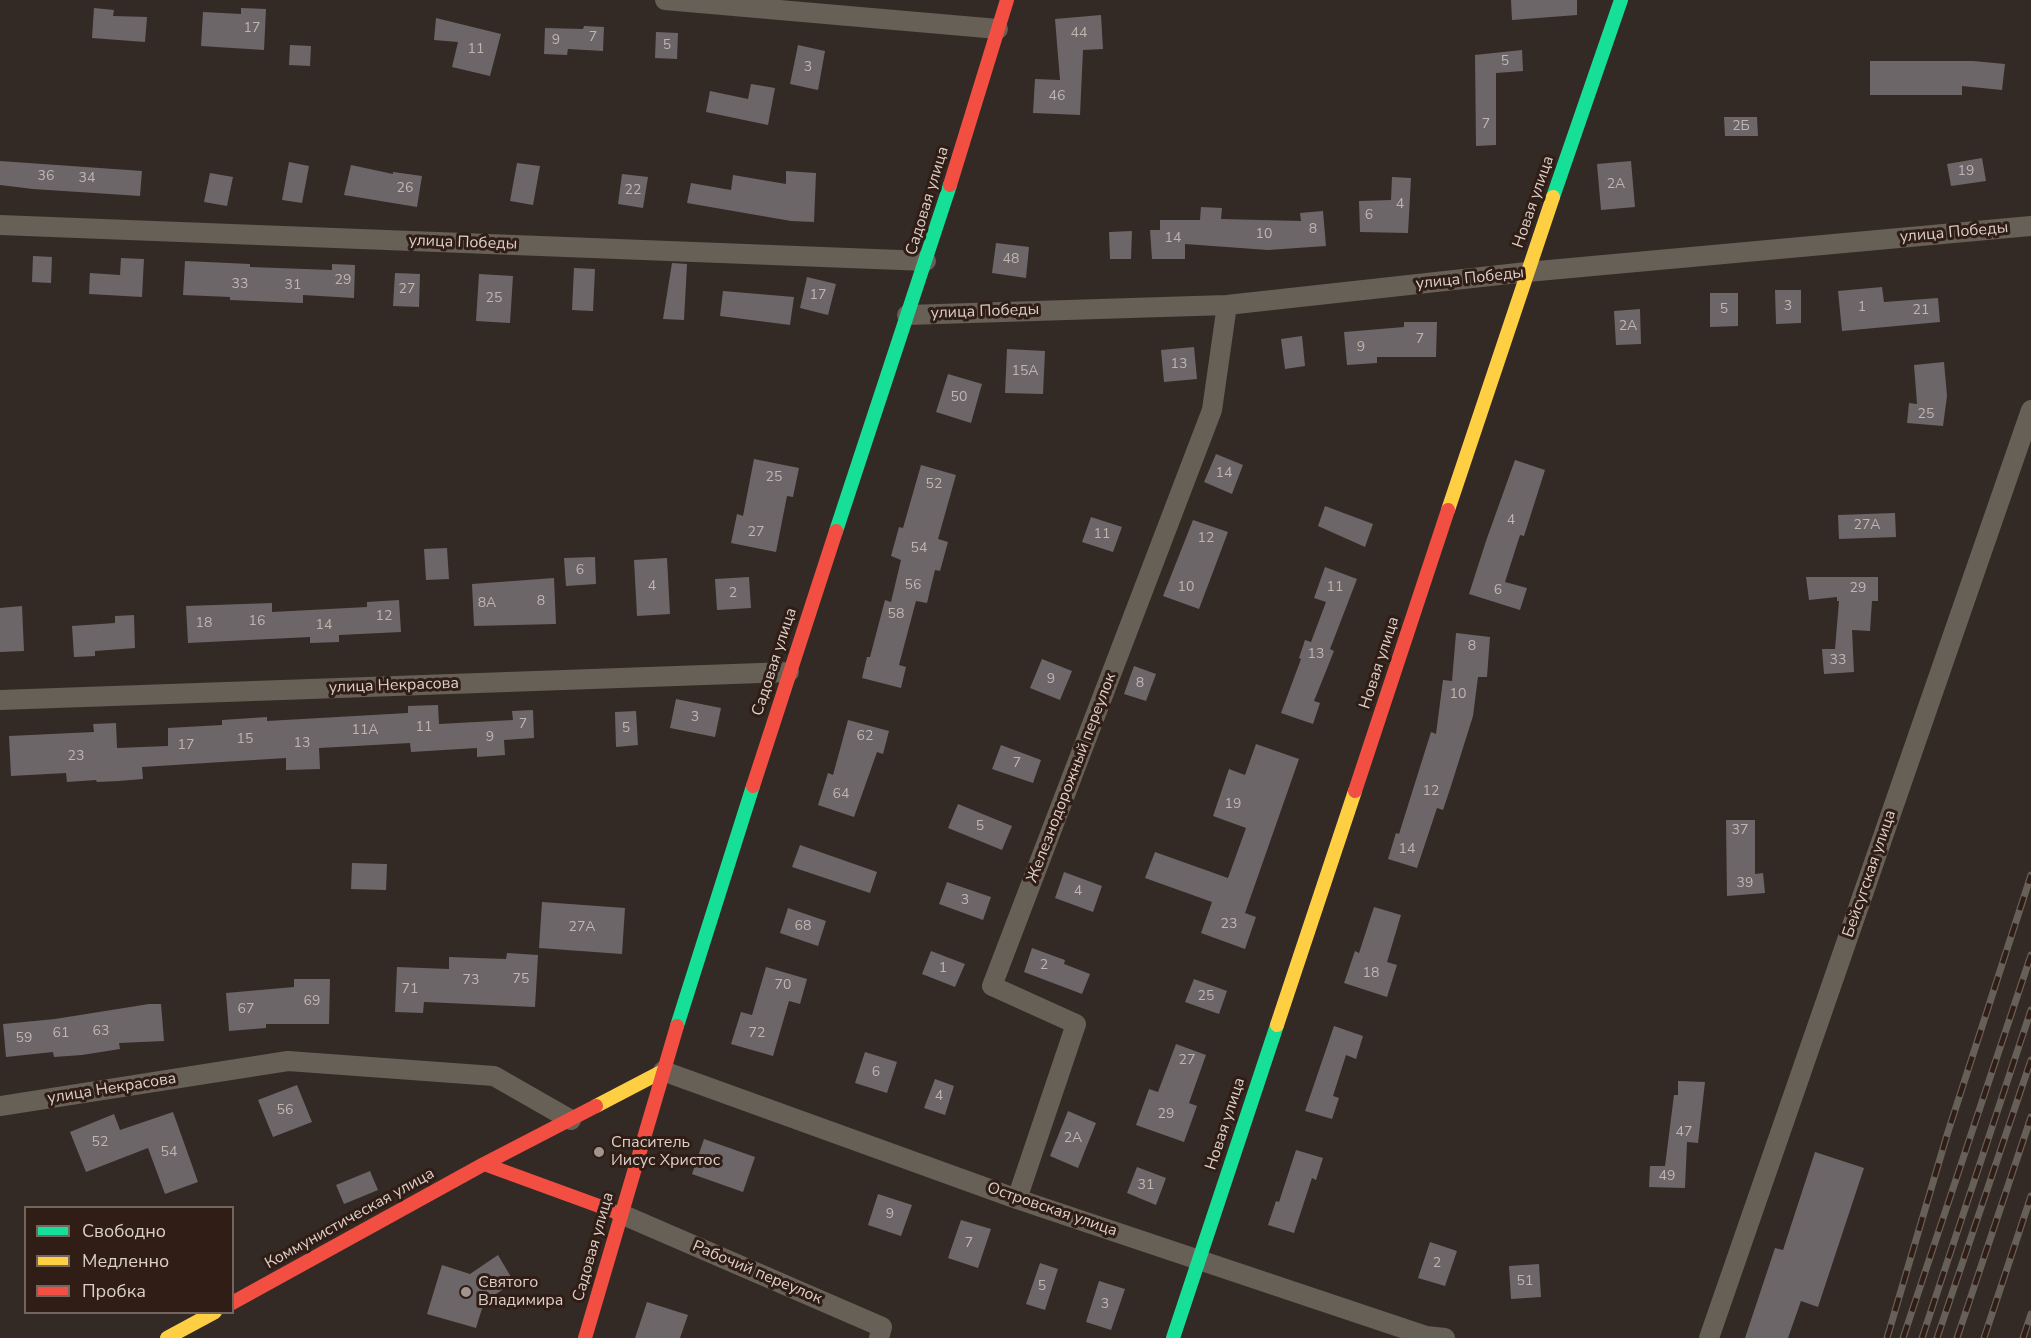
<!DOCTYPE html>
<meta charset="utf-8">
<style>
body{margin:0}
#map{position:relative;width:2031px;height:1338px;overflow:hidden;background:#342a25;font-family:"Nunito Sans",sans-serif}
canvas{display:block}
.legend{position:absolute;left:24px;top:1206px;width:210px;height:108px;box-sizing:border-box;background:#301e16;border:2px solid #74655e;margin:0;padding:8px 10px;list-style:none;font-size:18px;color:#dbcfc9}
.legend li{display:flex;align-items:center;gap:12px;height:30px}
.legend b{width:30px;border:2px solid #74655e}
</style>
<div id="map">
<canvas width="2031" height="1338"></canvas>
<ul class="legend">
<li><b style="height:8px;background:#16e098"></b>Свободно</li>
<li><b style="height:8px;background:#ffcf43"></b>Медленно</li>
<li><b style="height:8px;background:#f24e42"></b>Пробка</li>
</ul>
</div>
<script>
const ctx = document.querySelector('canvas').getContext('2d');
ctx.lineJoin = 'round';
function fillPath(path, color) {
  ctx.fillStyle = color;
  ctx.fill(path, 'evenodd');
}
function stroke(path, color, width, dash) {
  ctx.strokeStyle = color;
  ctx.lineWidth = width;
  ctx.lineCap = dash ? 'butt' : 'round';
  ctx.setLineDash(dash || []);
  ctx.stroke(path);
}
function drawText(font, color, halo, rows, align = 'center') {
  ctx.font = font + ' "Nunito Sans",sans-serif';
  ctx.lineWidth = 6;
  ctx.setLineDash([]);
  ctx.textBaseline = 'middle';
  ctx.strokeStyle = halo;
  ctx.fillStyle = color;
  for (const [text, x, y, turn = 0] of rows) {
    ctx.save();
    ctx.translate(x, y);
    ctx.rotate((+turn || 0) * Math.PI / 180);
    ctx.textAlign = isNaN(turn) ? turn : align;
    if (halo) ctx.strokeText(text, 0, 0);
    ctx.fillText(text, 0, 0);
    ctx.restore();
  }
}
const building = new Path2D(`
 M1511 0H1577V15L1512 20Z
 M94 8 114 10 113 16 147 17 145 42 92 38Z
 M241 8 266 9 264 50 201 46 203 12 241 14Z
 M1101 15 1103 49 1083 50 1080 115 1033 113 1035 79 1060 80 1055 19Z
 M436 18 501 34 490 76 452 67 458 42 434 40Z
 M584 26 604 27 603 51 568 49 567 55 544 54 545 28 583 29Z
 M656 32 678 33 677 59 655 58Z
 M290 45 311 46 310 66 289 65Z
 M798 45 825 51 818 90 790 84Z
 M1522 50 1523 71 1496 73V145L1476 146 1475 55Z
 M1870 61H1973L2005 64 2002 90 1962 86V95H1870Z
 M751 84 775 88 768 125 706 112 710 91 748 99Z
 M1724 117H1757L1758 136H1725Z
 M1982 158 1986 181 1951 186 1947 164Z
 M0 161 142 171 140 196 33 189 0 185Z
 M1631 161 1635 207 1601 210 1597 164Z
 M289 162 309 166 302 203 282 200Z
 M517 163 540 166 533 205 510 201Z
 M351 165 393 174V172L422 176 417 207 344 195Z
 M786 171 816 173 814 222 791 221 687 203 691 183 731 190 733 175 786 184Z
 M210 173 233 177 227 206 204 202Z
 M622 174 648 177 643 208 618 204Z
 M1392 177 1411 178 1408 233 1360 232 1359 201 1391 200Z
 M1201 207 1222 208 1221 219 1301 221 1300 213 1323 211 1326 246 1268 250 1185 244V259H1152L1150 230H1160V220H1200Z
 M1132 231 1131 259H1110L1109 232Z
 M996 243 1029 247 1026 278 992 273Z
 M33 256 52 257 51 283 32 282Z
 M121 258 144 259 142 297 89 294 90 273 120 275Z
 M185 261 250 264V267L332 270V264L355 265 354 298 303 295V303L230 300V297L183 295Z
 M672 263 687 264 684 320 663 319Z
 M574 268 595 269 593 311 572 310Z
 M395 273 420 274 419 307 393 306Z
 M479 274 513 276 510 323 476 321Z
 M807 277 836 284 828 315 800 308Z
 M1882 287 1884 302 1938 298 1940 322 1842 331 1838 291Z
 M1775 290H1801V323L1776 324Z
 M723 291 794 297 790 325 720 316Z
 M1710 293H1738V326L1710 327Z
 M1640 309 1641 344 1616 345 1614 311Z
 M1404 322H1437L1436 357H1377V363L1347 365 1344 332 1404 327Z
 M1302 336 1305 366 1285 369 1281 339Z
 M1194 347 1197 379 1164 382 1161 350Z
 M1007 349 1045 351 1043 394 1005 393Z
 M1944 362 1947 396 1943 426 1907 423 1909 403 1917 404 1914 365Z
 M948 374 982 384 971 423 936 412Z
 M1216 454 1243 465 1232 494 1204 482Z
 M754 459 799 468 793 497 787 496 776 552 731 543 737 514 743 516Z
 M1515 460 1545 470 1524 536 1520 535 1505 582 1527 588 1520 610 1469 594 1486 541Z
 M921 465 956 475 938 539 948 542 940 571 935 570 927 603 916 601 899 665 906 667 901 688 862 678 867 657H870L885 600 891 602 901 560 891 556 899 527 903 528Z
 M1325 506 1373 524 1365 547 1318 526Z
 M1895 513 1896 537 1839 539 1838 515Z
 M1091 517 1122 527 1113 552 1082 542Z
 M1193 520 1228 532 1199 609 1163 596Z
 M447 548 449 579 426 580 424 549Z
 M595 557 596 584 566 586 564 558Z
 M667 558 670 614 637 616 634 560Z
 M1325 567 1357 579 1330 649 1334 651 1314 701 1320 703 1313 724 1281 713 1301 659 1299 658 1305 640 1311 642 1326 602 1314 598Z
 M749 577 751 608 717 610 715 579Z
 M1806 577H1878V601H1872L1870 631 1852 630 1854 672 1824 674 1822 649H1835L1839 601H1837V597L1809 600Z
 M554 578 556 624 474 626 472 584Z
 M399 600 401 632 339 635V642L310 643V637L188 643 186 606 272 603V612L367 607V602Z
 M22 606 24 651 0 652V608Z
 M134 615 135 648 95 651V656L74 657 72 626 115 623V616Z
 M1456 633 1490 637 1487 677H1478L1473 716 1451 786 1443 810 1437 808 1417 868 1388 859 1396 833 1399 834 1431 732 1436 734 1443 680 1452 681Z
 M1042 659 1072 671 1060 700 1030 688Z
 M1134 666 1156 674 1146 701 1124 694Z
 M676 699 721 708 715 737 670 728Z
 M438 705 439 724 513 720 512 711 533 710 534 738 504 740 505 755 477 757V748L411 752 410 743 319 748 320 769 286 770V758L142 767 143 779 119 781 97 782 96 780 67 782 66 773 11 776 9 736 94 732 93 724 116 723 117 748 168 746V728L222 725V720L267 717V721L408 713V706Z
 M636 711 638 745 616 747 615 712Z
 M848 720 889 731 883 754 877 752 854 817 818 805 828 773 833 775Z
 M1256 744 1299 759 1245 913 1256 917 1245 949 1201 933 1212 902 1145 878 1155 852 1228 878 1246 828 1213 816 1229 769 1245 775Z
 M1001 745 1041 760 1033 783 992 769Z
 M958 804 1012 826 1002 850 948 828Z
 M1726 820H1755V874L1763 873 1765 893 1727 896Z
 M800 845 877 872 870 893 792 867Z
 M352 863 387 864 386 890 351 889Z
 M1064 872 1102 886 1093 912 1055 898Z
 M947 882 991 897 983 920 939 904Z
 M542 902 625 908 622 954 539 948Z
 M1374 907 1401 915 1387 962 1397 965 1387 997 1344 983 1355 951 1359 953Z
 M788 908 826 921 818 946 780 933Z
 M1032 948 1065 960 1064 964 1090 974 1082 994 1024 972Z
 M931 951 965 964 955 987 922 974Z
 M507 953 538 955 535 1007 424 1002 423 1013 395 1012 397 967 449 969V957L506 959Z
 M766 967 807 979 800 1004 789 1001 773 1056 731 1044 741 1012 752 1015Z
 M294 979H330L329 1024H266V1028L229 1031 226 993 294 987Z
 M1194 979 1227 991 1219 1014 1185 1002Z
 M149 1004H161L164 1041 119 1043 120 1049 82 1055 54 1057 53 1052 6 1057 3 1024 55 1019Z
 M1334 1026 1363 1036 1356 1059 1346 1055 1333 1096 1339 1098 1332 1119 1305 1111Z
 M1176 1044 1206 1055 1189 1103 1197 1106 1184 1142 1136 1125 1149 1089 1158 1092Z
 M865 1052 897 1062 887 1093 855 1083Z
 M935 1079 954 1086 945 1115 924 1108Z
 M1678 1081 1705 1082 1698 1143 1687 1142 1685 1188 1649 1187 1650 1166H1665L1674 1095H1678Z
 M297 1085 312 1122 273 1137 258 1100Z
 M1068 1111 1096 1123 1078 1168 1050 1156Z
 M173 1112 198 1182 165 1194 148 1148 86 1172 70 1132 114 1114 120 1130Z
 M704 1139 755 1157 743 1192 692 1174Z
 M1296 1150 1323 1158 1316 1180 1312 1178 1294 1233 1268 1225 1276 1201 1279 1202Z
 M1815 1152 1864 1168 1818 1307 1801 1301 1788 1338H1745L1775 1248 1783 1250Z
 M1137 1167 1166 1178 1156 1205 1127 1193Z
 M370 1171 378 1190 344 1204 336 1185Z
 M878 1194 912 1205 901 1236 868 1225Z
 M961 1220 991 1229 978 1268 948 1258Z
 M1430 1242 1457 1251 1445 1286 1418 1278Z
 M498 1255 514 1282 484 1302 476 1328 427 1314 442 1265 470 1274Z
 M1040 1263 1058 1269 1045 1310 1026 1304Z
 M1539 1264 1541 1297 1511 1299 1509 1266Z
 M1099 1281 1125 1289 1111 1330 1086 1322Z
 M647 1302 688 1315 680 1338H635Z`);
const street = new Path2D(`
 M665 0 998 29
 M0 225 926 261
 M907 315 1227 305 1527 272 2031 226
 M0 700 789 672
 M663 1071 1017 1199 1426 1336 1445 1338
 M0 1106 288 1061 494 1076 571 1120
 M1017 1199 1076 1024 992 986 1212 410 1227 305
 M621 1214 882 1327 879 1338
 M1709 1338 2031 410`);
const fast = new Path2D(`
 M1553 197 1621 0
 M836 531 950 185
 M677 1026 753 786
 M1173 1338 1277 1025`);
const slow = new Path2D(`
 M1448 510 1553 197
 M1277 1025 1355 791
 M596 1106 663 1071
 M167 1338 215 1312`);
const jam = new Path2D(`
 M950 185 1007 0
 M753 786 836 531
 M1355 791 1448 510
 M484 1164 621 1214
 M232 1303 484 1164 596 1106
 M585 1338 677 1026`);
const rail = new Path2D(`
 M1887 1338 1947 1135 2031 875
 M1903 1338 2031 955
 M1922 1338 2031 1010
 M1937 1338 2031 1060
 M1957 1338 2031 1117
 M1984 1338 2031 1196
 M2023 1338 2031 1314`);
const markers = [
 [599,1152,6,"#a19590"],
 [466,1292,6,"#a19590"]
];
const numberNames = [
 ["17",252,29],
 ["44",1079,34],
 ["7",593,38],
 ["9",556,41],
 ["5",667,46],
 ["11",476,50],
 ["5",1505,62],
 ["3",808,68],
 ["46",1057,97],
 ["7",1486,125],
 ["2Б",1741,127],
 ["19",1966,172],
 ["36",46,177],
 ["34",87,179],
 ["2А",1616,185],
 ["26",405,189],
 ["22",633,191],
 ["4",1400,205],
 ["6",1369,216],
 ["8",1313,230],
 ["10",1264,235],
 ["14",1173,239],
 ["48",1011,260],
 ["29",343,281],
 ["33",240,285],
 ["31",293,286],
 ["27",407,290],
 ["17",818,296],
 ["25",494,299],
 ["3",1788,307],
 ["1",1862,308],
 ["5",1724,310],
 ["21",1921,311],
 ["2А",1628,327],
 ["7",1420,340],
 ["9",1361,348],
 ["13",1179,365],
 ["15А",1025,372],
 ["50",959,398],
 ["25",1926,415],
 ["14",1224,474],
 ["25",774,478],
 ["52",934,485],
 ["4",1511,521],
 ["27А",1867,526],
 ["27",756,533],
 ["11",1102,535],
 ["12",1206,539],
 ["54",919,549],
 ["6",580,571],
 ["56",913,586],
 ["4",652,587],
 ["10",1186,588],
 ["11",1335,588],
 ["29",1858,589],
 ["6",1498,591],
 ["2",733,594],
 ["8",541,602],
 ["8А",487,604],
 ["58",896,615],
 ["12",384,617],
 ["16",257,622],
 ["18",204,624],
 ["14",324,626],
 ["8",1472,647],
 ["13",1316,655],
 ["33",1838,661],
 ["9",1051,680],
 ["8",1140,684],
 ["10",1458,695],
 ["3",695,718],
 ["7",523,725],
 ["11",424,728],
 ["5",626,729],
 ["11А",365,731],
 ["62",865,737],
 ["9",490,738],
 ["15",245,740],
 ["13",302,744],
 ["17",186,746],
 ["23",76,757],
 ["7",1017,764],
 ["12",1431,792],
 ["64",841,795],
 ["19",1233,805],
 ["5",980,827],
 ["37",1740,831],
 ["14",1407,850],
 ["39",1745,884],
 ["4",1078,892],
 ["3",965,901],
 ["23",1229,925],
 ["68",803,927],
 ["27А",582,928],
 ["2",1044,966],
 ["1",943,969],
 ["18",1371,974],
 ["75",521,980],
 ["73",471,981],
 ["70",783,986],
 ["71",410,990],
 ["25",1206,997],
 ["69",312,1002],
 ["67",246,1010],
 ["63",101,1032],
 ["61",61,1034],
 ["72",757,1034],
 ["59",24,1039],
 ["27",1187,1061],
 ["6",876,1073],
 ["4",939,1097],
 ["56",285,1111],
 ["29",1166,1115],
 ["47",1684,1133],
 ["2А",1073,1139],
 ["52",100,1143],
 ["54",169,1153],
 ["49",1667,1177],
 ["31",1146,1186],
 ["9",890,1215],
 ["7",969,1244],
 ["2",1437,1264],
 ["51",1525,1282],
 ["5",1042,1287],
 ["3",1105,1305]
];
const streetNames = [
 ["Садовая улица",928,201,-73],
 ["Новая улица",1534,202,-71],
 ["улица Победы",1954,233,-5],
 ["улица Победы",463,243,2],
 ["улица Победы",1470,279,-6],
 ["улица Победы",985,312,-2],
 ["Садовая улица",775,662,-72],
 ["Новая улица",1380,663,-72],
 ["улица Некрасова",394,686,-2],
 ["Железнодорожный переулок",1072,778,-69],
 ["Бейсугская улица",1870,874,-71],
 ["улица Некрасова",112,1089,-9],
 ["Новая улица",1226,1124,-72],
 ["Островская улица",1052,1210,19],
 ["Коммунистическая улица",350,1219,-29],
 ["Садовая улица",594,1247,-74],
 ["Рабочий переулок",757,1273,23]
];
const poiNames = [
 ["Спаситель",611,1143],
 ["Иисус Христос",611,1161],
 ["Святого",478,1283],
 ["Владимира",478,1301]
];
fillPath(building, '#6c6669');
stroke(street, '#676057', 20);
stroke(fast, '#16e098', 14);
stroke(slow, '#ffcf43', 14);
stroke(jam, '#f24e42', 14);
stroke(rail, '#676059', 7);
stroke(rail, '#301e16', 4.5, [14]);
for (const [x, y, r, color] of markers) {
  const dot = new Path2D();
  dot.arc(x, y, r, 0, 2 * Math.PI);
  ctx.fillStyle = color;
  ctx.fill(dot);
  stroke(dot, '#301e16', 2);
}
drawText('14px', '#bfb5b1', null, numberNames);
drawText('16px', '#dbcfc9', '#301e16', streetNames);
drawText('16px', '#dbcfc9', '#301e16', poiNames, 'left');
</script>
